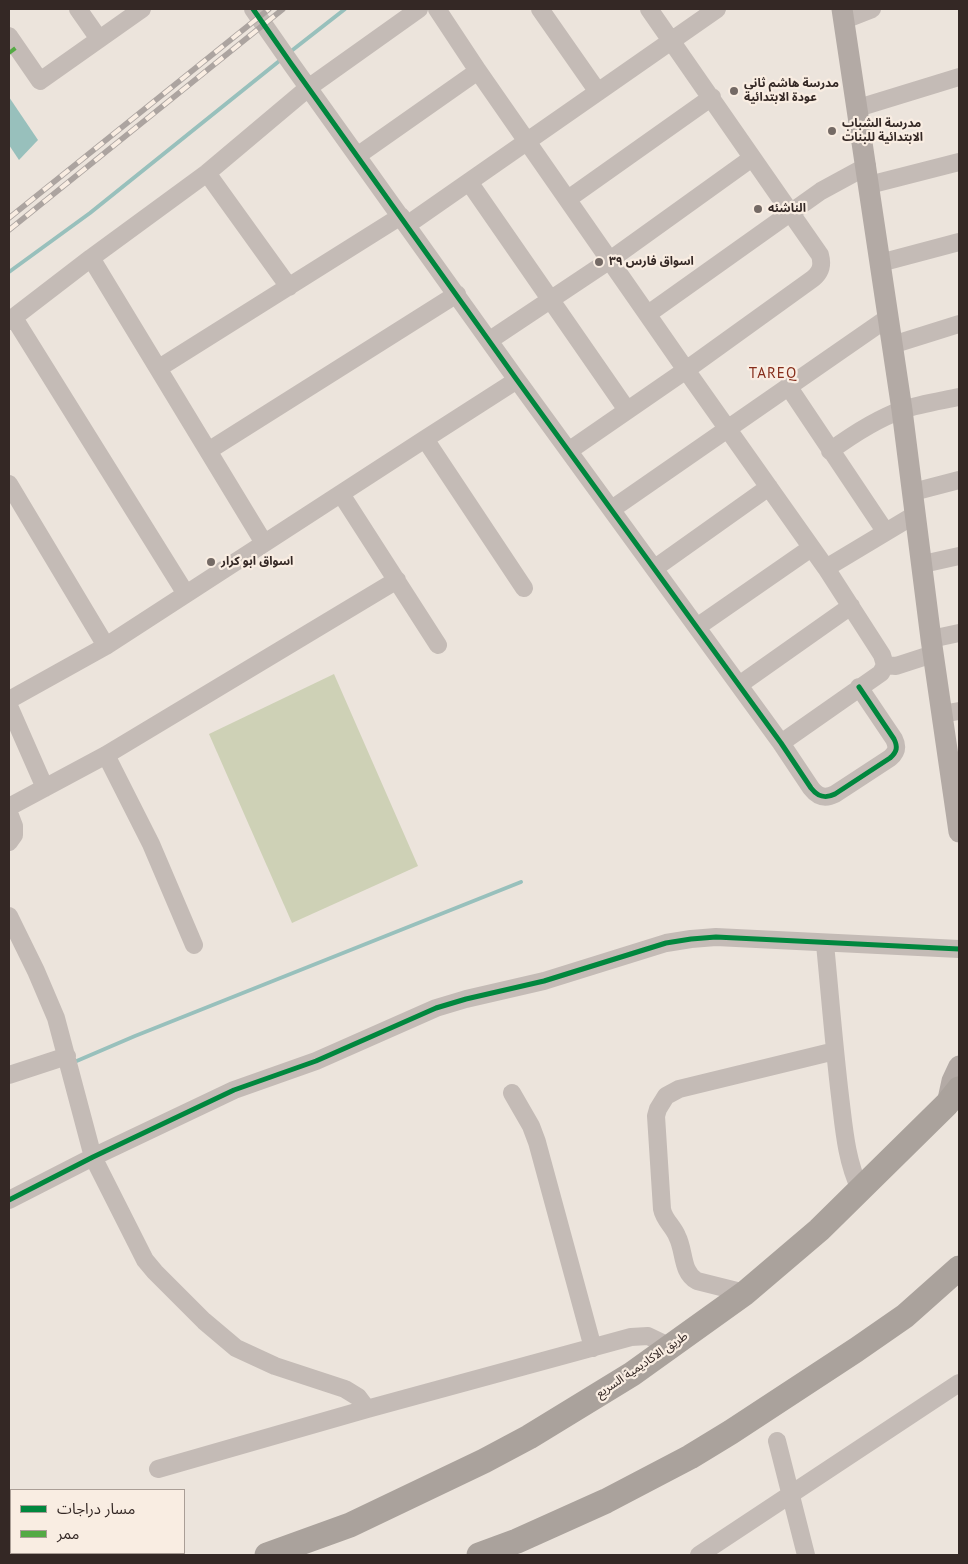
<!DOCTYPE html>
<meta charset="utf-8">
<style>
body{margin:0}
#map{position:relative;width:968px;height:1564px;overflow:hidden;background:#ece4dc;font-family:"PT Sans","Noto Sans Arabic",sans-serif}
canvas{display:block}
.frame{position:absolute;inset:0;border:10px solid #342825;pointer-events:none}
.legend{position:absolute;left:10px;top:1489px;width:175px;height:65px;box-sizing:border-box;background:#f9ede2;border:1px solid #aa9e96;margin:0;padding:6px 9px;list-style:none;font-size:15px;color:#342825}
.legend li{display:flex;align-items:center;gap:10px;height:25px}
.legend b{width:25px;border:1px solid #aa9e96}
</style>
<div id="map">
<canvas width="968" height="1564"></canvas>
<div class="frame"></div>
<ul class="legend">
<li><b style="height:6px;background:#00873e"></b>مسار دراجات</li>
<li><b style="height:6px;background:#54aa44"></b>ممر</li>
</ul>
</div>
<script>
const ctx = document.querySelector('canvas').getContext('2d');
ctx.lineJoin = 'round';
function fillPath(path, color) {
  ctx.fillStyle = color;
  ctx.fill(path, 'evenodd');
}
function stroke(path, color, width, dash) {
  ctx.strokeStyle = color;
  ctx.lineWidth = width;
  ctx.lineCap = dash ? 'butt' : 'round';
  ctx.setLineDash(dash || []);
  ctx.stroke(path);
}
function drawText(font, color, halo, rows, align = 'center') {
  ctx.font = font + ' "PT Sans","Noto Sans Arabic",sans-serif';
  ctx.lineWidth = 4.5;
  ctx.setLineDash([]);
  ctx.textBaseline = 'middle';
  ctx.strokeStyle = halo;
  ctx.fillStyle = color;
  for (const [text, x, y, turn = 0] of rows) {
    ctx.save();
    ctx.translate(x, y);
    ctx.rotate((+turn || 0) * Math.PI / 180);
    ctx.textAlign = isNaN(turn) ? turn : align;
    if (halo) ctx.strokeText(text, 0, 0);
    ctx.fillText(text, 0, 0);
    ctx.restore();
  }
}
const green = new Path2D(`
 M334 674 418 866 292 923 209 734Z`);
const water = new Path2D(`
 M9 97 38 140 19 160 9 145Z`);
const stream = new Path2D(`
 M290 52 345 9
 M9 272 90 213 283 58
 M72 1063 135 1036 521 882`);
const minor = new Path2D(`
 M78 9 99 39
 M253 9 292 65 517 380 781 743 811 788C818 797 825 799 835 794L890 758C897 752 898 747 894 739L859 687
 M437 9 478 71 686 370 826 568 882 655 885 665 881 673 781 743
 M540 9 598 92
 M844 20 872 9
 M9 36 40 81 142 9
 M858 108 959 77
 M357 156 478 71
 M207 173 289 287
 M469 182 627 410
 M869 185 959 162
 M568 199 712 97
 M407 225 717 9
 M91 258 264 543
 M880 263 959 242
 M648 314 821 191 867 166
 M14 318 186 594
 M9 321 91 258 207 173 308 88 419 9
 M490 340 610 260 752 158
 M892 345 959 324
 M159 368 401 216
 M788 386 885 531
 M425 439 524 588
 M570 450 686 370 811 280C821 273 823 266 820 255L649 9
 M208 451 457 294
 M830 451C852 435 876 419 902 410 920 404 940 401 959 397
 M9 484 106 646
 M913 492 959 480
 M341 494 438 645
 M612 509 889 317
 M923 564 959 556
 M655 568 769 487
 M826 568 916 514
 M697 627 811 548
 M931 639 959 633
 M885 665 896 666 933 654
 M739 685 851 606
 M9 700 106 646 425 439 517 380
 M9 706 45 788
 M942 714 959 711
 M106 755 151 844 194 945
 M9 807 106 755 397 580
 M9 813 14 826V835L9 842
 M9 916 36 971 56 1018 93 1157 145 1260 155 1272 204 1321 236 1348 275 1366 345 1389 358 1397 367 1409
 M825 944C830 995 834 1046 840 1096 844 1128 846 1160 860 1189
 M9 1075 67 1056
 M512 1093 531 1126 537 1142 593 1348
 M9 1200 93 1157 234 1090 316 1061 436 1008 466 999 544 981 666 943 691 939 716 937 959 949
 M745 1293 697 1281C681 1272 685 1251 677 1236 673 1226 664 1220 662 1209L656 1116 658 1109 666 1096 679 1089 835 1051
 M777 1441 806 1555
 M158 1469 367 1409 631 1337 648 1336 671 1347
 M699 1555 959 1383`);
const major = new Path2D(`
 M842 9 902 410 931 639 959 832
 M947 1104 952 1081 959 1066`);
const highway = new Path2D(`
 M267 1555 350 1525 484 1461 529 1437 632 1374 745 1293 819 1230 947 1104 959 1089
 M479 1555 517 1541 606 1501 690 1457 731 1432 856 1350 905 1316 959 1268`);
const rail = new Path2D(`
 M9 218 269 9
 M9 230 283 9`);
const quiet = new Path2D(`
 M9 53 17 47`);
const cycleway = new Path2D(`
 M253 9 292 65 517 380 781 743 811 788C818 797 825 799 835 794L890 758C897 752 898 747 894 739L859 687
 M9 1200 93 1157 234 1090 316 1061 436 1008 466 999 544 981 666 943 691 939 716 937 959 949`);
const markers = [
 [734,91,5,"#746a65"],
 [832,131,5,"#746a65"],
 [758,209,5,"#746a65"],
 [599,262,5,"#746a65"],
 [211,562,5,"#746a65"]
];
const poiNames = [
 ["مدرسة هاشم ثاني",744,84],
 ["عودة الابتدائية",744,98],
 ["مدرسة الشباب",842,124],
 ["الابتدائية للبنات",842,138],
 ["الناشئه",768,209],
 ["اسواق فارس ٣٩",609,262],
 ["اسواق ابو كرار",221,562]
];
const streetNames = [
 ["طريق الاكاديمية السريع",642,1365,-34]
];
const quarterNames = [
 ["TAREQ",773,374]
];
fillPath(green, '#ced1b6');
fillPath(water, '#98c0bc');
stroke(stream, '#98c0bc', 4);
stroke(minor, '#c4bbb6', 18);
stroke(major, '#b3aaa5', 21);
stroke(highway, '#aaa29c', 25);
stroke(rail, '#aca4a0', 5.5);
stroke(rail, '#f9ede2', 4, [11]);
stroke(quiet, '#54aa44', 4, [8, 4]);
stroke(cycleway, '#00873e', 5);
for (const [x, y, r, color] of markers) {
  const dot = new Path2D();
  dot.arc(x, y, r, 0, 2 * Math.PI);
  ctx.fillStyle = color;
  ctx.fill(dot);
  stroke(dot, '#f9ede2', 2);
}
drawText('bold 12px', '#342825', '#f9ede2', poiNames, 'left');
drawText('12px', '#342825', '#f9ede2', streetNames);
ctx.letterSpacing = '1px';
drawText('15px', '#862d1b', '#f9ede2', quarterNames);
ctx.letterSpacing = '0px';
</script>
